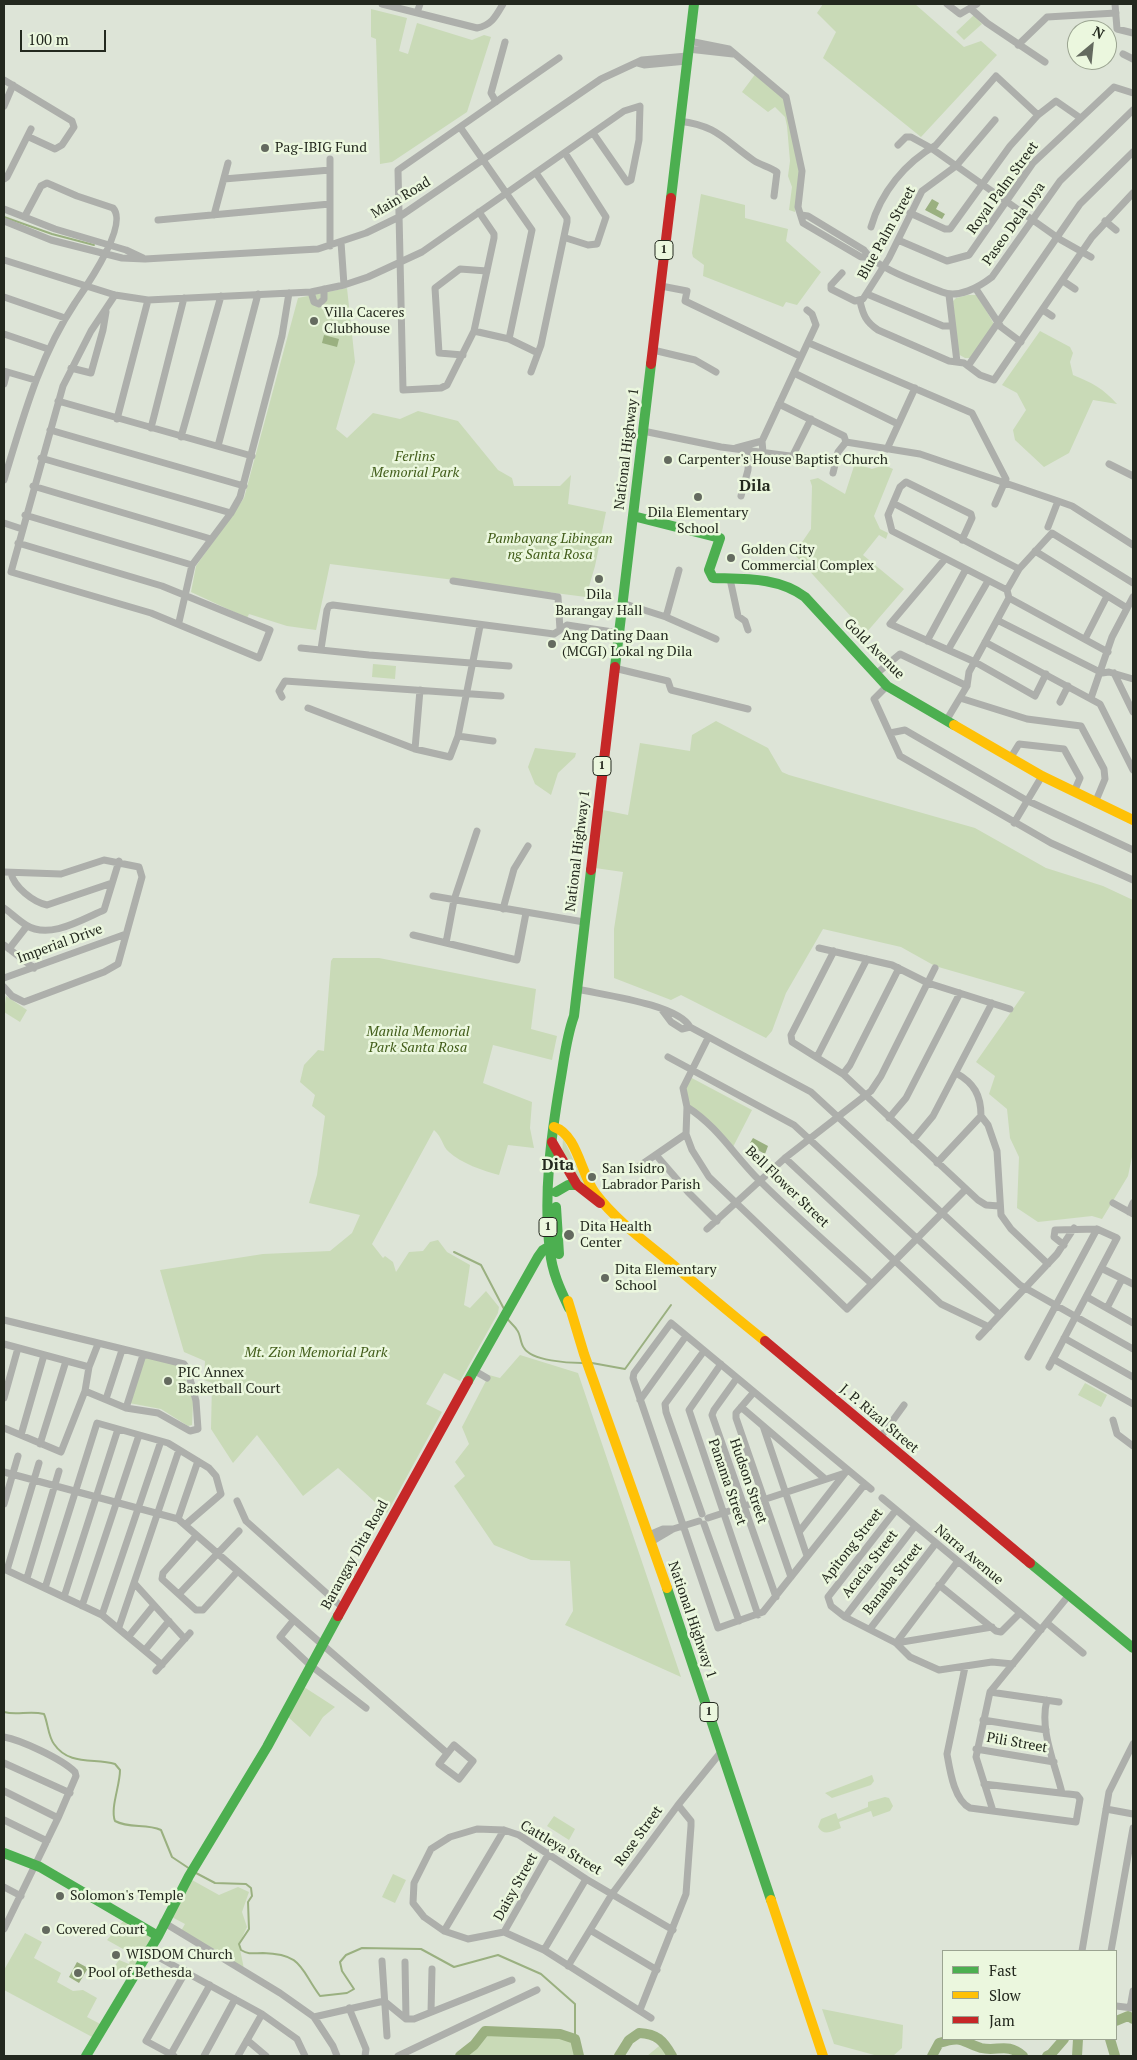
<!DOCTYPE html>
<style>
body{margin:0}
#map{position:relative;width:1137px;height:2060px;overflow:hidden;background:#dde4d7;font-family:"PT Serif",serif}
canvas{display:block}
.frame{position:absolute;inset:0;border:5px solid #23281e;pointer-events:none}
.legend{position:absolute;left:942px;top:1950px;width:175px;height:90px;box-sizing:border-box;background:#ebf7de;border:1px solid #9ba491;margin:0;padding:6px 9px;list-style:none;font-size:15px;color:#23281e}
.legend li{display:flex;align-items:center;gap:10px;height:25px}
.legend b{width:25px;border:1px solid #9ba491}
.north{position:absolute;left:1067px;top:20px;width:50px;height:50px;box-sizing:border-box;background:#ebf7de;border:1px solid #9ba491;border-radius:50%;rotate:28deg;font-size:14px;font-weight:700;line-height:20px;text-align:center;color:#23281e}
.north::after{content:'';display:block;margin:auto;width:18px;height:22px;background:#646a5f;clip-path:polygon(50% 0,100% 100%,50% 72%,0 100%)}
.scale{position:absolute;left:20px;top:30px;width:86px;height:22px;box-sizing:border-box;border:2px solid #23281e;border-top:0;padding-left:6px;font-size:15px;line-height:18px;white-space:nowrap;color:#23281e;-webkit-text-stroke:4px #ebf7de;paint-order:stroke}
</style>
<div id="map">
<canvas width="1137" height="2060"></canvas>
<div class="frame"></div>
<ul class="legend">
<li><b style="height:6px;background:#4caf50"></b>Fast</li>
<li><b style="height:6px;background:#ffc107"></b>Slow</li>
<li><b style="height:6px;background:#c62828"></b>Jam</li>
</ul>
<div class="north">N</div>
<div class="scale">100 m</div>
</div>
<script>
const ctx = document.querySelector('canvas').getContext('2d');
ctx.lineJoin = 'round';
function fillPath(path, color) {
  ctx.fillStyle = color;
  ctx.fill(path, 'evenodd');
}
function stroke(path, color, width, dash) {
  ctx.strokeStyle = color;
  ctx.lineWidth = width;
  ctx.lineCap = dash ? 'butt' : 'round';
  ctx.setLineDash(dash || []);
  ctx.stroke(path);
}
function drawText(font, color, halo, rows, align = 'center') {
  ctx.font = font + ' "PT Serif",serif';
  ctx.lineWidth = 5;
  ctx.setLineDash([]);
  ctx.textBaseline = 'middle';
  ctx.strokeStyle = halo;
  ctx.fillStyle = color;
  for (const [text, x, y, turn = 0] of rows) {
    ctx.save();
    ctx.translate(x, y);
    ctx.rotate((+turn || 0) * Math.PI / 180);
    ctx.textAlign = isNaN(turn) ? turn : align;
    if (halo) ctx.strokeText(text, 0, 0);
    ctx.fillText(text, 0, 0);
    ctx.restore();
  }
}
const green = new Path2D(`
 M823 4H915L964 47 981 41 997 55 921 137 823 58 836 32 817 13Z
 M371 9 407 18 399 51 408 54 417 23 472 40 484 35 491 37 467 112 392 162 380 164 376 39 371 37Z
 M974 15 982 24 964 40 956 32Z
 M756 73 783 97 800 172 795 212 789 210 792 187 788 176 790 161 787 126 785 117 775 107 768 112 742 92Z
 M701 194 745 205V218L788 229 786 241 821 272 797 305 786 302 783 307 703 276 704 265 693 257 692 253Z
 M347 288 355 362 336 429 347 438 373 413 400 419 418 411 458 421 498 470 512 478 514 486H560L571 475 568 504 606 512 595 566 586 597 330 564 316 630 287 626 249 614 247 618 191 592 196 566 244 498 298 298Z
 M968 295H977L994 324 970 358H965L958 354 953 301 956 298Z
 M1040 331 1070 347 1073 353 1070 362 1073 375C1091 382 1104 389 1117 404L1093 400 1069 453 1044 467 1015 440 1013 430 1026 410 1017 393 1002 385Z
 M855 463 872 469 884 465 893 469 874 516 880 529 888 533 886 539 879 535 863 555 904 589 866 633 794 554 811 529 812 486 810 480 818 478 845 494Z
 M373 664 396 666 395 679 372 677Z
 M716 721 768 748 782 772 789 775 975 828 1046 868 1103 886 1133 900V1152L1128 1176 1102 1219 1092 1216 1038 1222 1017 1208 1019 1157 1010 1138 1007 1109 989 1094 995 1076 976 1062 1025 992 935 966 901 947 823 929 786 993 772 1031 766 1038 681 995 671 1000 614 978V929L623 872 595 868 603 810 628 815 640 743 690 751 692 735Z
 M535 748 576 753 575 757 558 773 551 795 535 784 528 767Z
 M333 958H379L536 989 531 1029 557 1036 552 1060 493 1045 483 1083 532 1102 530 1128 534 1148 508 1145 499 1175C483 1171 461 1163 449 1152 442 1146 443 1138 434 1130L372 1244 383 1258 385 1256 393 1262 396 1272 409 1252 423 1251 430 1242 438 1240 447 1252 470 1265 464 1305 470 1308 486 1291 499 1307 498 1313 460 1381 444 1373 426 1404 442 1412 387 1513 338 1468 303 1496 257 1435 233 1463 211 1429 212 1383 204 1380 205 1361 184 1352 160 1270 263 1254 330 1251 352 1233 360 1215 309 1203 317 1175 325 1116 312 1106 315 1095 300 1082 304 1065 318 1050 324 1051 331 961Z
 M6 996 27 1010 20 1022 4 1012Z
 M688 1076 752 1110 733 1147 688 1106 684 1097Z
 M563 1138 580 1174 587 1193 562 1156Z
 M142 1354 182 1367 193 1402 192 1425 188 1426 161 1409 129 1403Z
 M520 1355 578 1373 681 1677 565 1625 573 1611 570 1561 531 1560 494 1545 454 1486 465 1476 455 1462 469 1444 462 1427 489 1375 500 1378Z
 M1085 1383 1107 1395 1101 1407 1078 1395Z
 M304 1687 335 1707 323 1717 310 1737 287 1716Z
 M872 1775 874 1781 871 1785 832 1798 825 1793Z
 M885 1797 889 1798 893 1806 890 1811 873 1817 871 1811 839 1822 841 1828C832 1831 824 1837 818 1827L821 1819 836 1813 838 1819 868 1807V1802Z
 M554 1816 575 1829 569 1840 547 1826Z
 M393 1874 406 1880 395 1903 382 1897Z
 M192 1880 219 1895 238 1887 249 1892 242 1912 247 1927 239 1944 244 1969 181 1931 185 1924 170 1916Z
 M125 1919 155 1936 128 1979 111 1971 119 1960 129 1964 132 1954 107 1940Z
 M25 1933 42 1942 34 1958 61 1973 57 1982 73 1991 83 1990 97 1998 87 2017 104 2026 96 2039 4 1990V1970Z
 M822 2009 903 2025 902 2048 893 2056H878L834 2044Z
 M485 2031 560 2034 575 2039 579 2056H460L474 2045Z
 M664 2042 672 2056H647Z`);
const water = new Path2D(`
 M932 199 939 203 936 209 945 214 942 219 925 210Z
 M324 335 339 339 337 347 322 343Z
 M753 1138 768 1146 765 1154 754 1148 755 1145 750 1143Z
 M77 1962 88 1968 79 1983 69 1977Z`);
const stream = new Path2D(`
 M4 217 52 234 94 245
 M454 1252 481 1265 504 1309
 M507 1318C510 1323 514 1325 517 1330 521 1335 520 1343 524 1348 532 1361 569 1363 582 1363
 M592 1363 625 1369 671 1305
 M4 1712C18 1716 28 1710 44 1714 48 1723 48 1736 54 1744 69 1766 94 1758 115 1764L120 1770C120 1786 110 1808 115 1821 130 1829 146 1823 161 1830L172 1857 190 1869
 M196 1873 215 1883 246 1884 251 1888 252 1896 248 1902 249 1929 239 1944 241 1950C249 1955 254 1953 263 1953 303 1954 300 1969 320 1996L347 1993 354 1989 342 1971 340 1962 346 1955 362 1948 421 1949 454 1967 498 1955 541 1974 575 2004V2039`);
const river = new Path2D(`
 M1116 2021 1128 2016 1133 2019
 M1110 2039 1115 2056
 M460 2056 474 2045 485 2031 560 2034 575 2039 579 2056
 M619 2056 629 2040 639 2033C657 2034 663 2040 672 2056
 M932 2056 939 2043C964 2035 961 2042 981 2048 998 2052 1007 2042 1023 2056
 M1047 2056 1051 2054 1064 2039
 M1077 2056 1078 2039`);
const street = new Path2D(`
 M382 4 477 28C492 25 496 16 503 4
 M947 4 960 14 977 4
 M1115 4 1117 29 1133 33
 M971 9 987 23 1045 62
 M417 13 420 4
 M689 41 729 49 786 97 802 171 798 207 803 223 861 257H868
 M1018 45 1047 17 1116 13
 M688 49 733 54
 M1123 54 1133 59
 M637 63 644 65 687 61
 M4 80 72 121 74 127 62 145 55 149 29 137
 M496 102 491 93 505 42
 M4 106 13 85
 M679 121C718 126 723 139 753 160 760 165 770 167 777 172L774 196
 M460 127 532 230 509 339
 M898 145 906 137H911L931 148 1061 240 1091 257
 M565 153 606 217 597 244 588 245 566 238
 M330 159V246
 M4 179 7 177 31 129
 M224 179 330 170
 M4 209 55 229 126 250 143 258
 M479 212 494 234V238L474 331 447 385 441 388 403 390 398 170 559 58
 M910 213 945 229H950L1010 146 1038 115 1056 101 1079 117
 M214 215 228 163
 M801 215 808 216 864 250C876 269 921 283 942 292 958 299 979 287 992 277L1060 181 1133 110
 M158 220 330 204
 M4 221 51 240 122 258 145 259 318 249 366 233 399 217 601 79 642 60 687 56
 M1105 221 1116 230
 M871 227C881 192 905 163 936 145L996 76 1038 115
 M898 240 947 261 969 255 1033 163 1114 87 1133 93
 M341 242 344 285
 M4 260 115 295 148 300 311 292 344 285 368 277 422 252 624 111 640 106 639 140 631 180 627 182 593 133
 M842 273 831 285V289L855 301 863 299 889 258 922 191 956 166 995 120
 M1063 281 1075 289
 M661 286 687 291 685 301 798 355
 M976 289 1001 327 1021 342
 M311 292 314 302 319 304 324 299V289
 M867 294 943 326H952
 M949 295 957 362
 M4 297 65 318
 M860 301C863 315 866 322 878 330L949 361 964 363 980 375 994 380 1092 237 1133 193
 M1043 310 1052 316
 M474 331 509 339 538 353
 M4 334 48 349
 M809 343 972 413 1006 479 995 504
 M653 350 695 360 716 372
 M463 355 439 353 435 288 460 269 487 271
 M968 366 1080 204 1133 152
 M71 368 91 373 103 330 106 312
 M4 371 35 380
 M531 372 541 345 567 222V218L536 173
 M794 373 898 424
 M4 384 7 372
 M58 401 252 456
 M779 404 844 436 846 442
 M117 419 148 300
 M151 428 184 298
 M50 430 244 486
 M643 431 721 447 836 462
 M181 437 221 296
 M846 442 920 454 1058 501 1072 506 1133 545
 M218 446 258 294
 M736 448 762 441
 M887 449 915 388
 M763 452 762 441 816 325 812 314 807 310
 M793 455 811 419
 M41 458 231 513
 M1109 464 1133 476
 M833 473 838 452 846 442
 M4 480C23 418 39 357 75 303 86 287 129 225 113 208L77 196 47 183 41 186 25 216
 M33 486 211 539
 M741 496 748 470 749 451
 M893 503 1019 569
 M25 515 192 565
 M4 523 22 529
 M1048 527 1058 501
 M962 540 972 518 971 514 906 482 900 487 888 515 892 531 1007 590
 M18 543 162 586 270 630 259 658 151 613 11 572 63 386 91 331 115 295
 M1035 551 1127 608
 M945 559 890 624 975 662 1035 696 1046 674
 M730 579 738 616 745 621 748 630
 M1009 598 1108 652
 M622 603 666 617 716 639
 M666 617 679 570
 M997 620 1102 673 1109 672 1133 679
 M179 622 192 565 231 513 240 497 282 336 289 293
 M560 630 567 625 619 633
 M1085 639 1107 596
 M927 641 966 569
 M985 642 1100 704 1133 770
 M301 648 369 655 509 666
 M321 649 327 610 329 606 333 605 554 634 560 630 558 597 453 581
 M948 650 988 581
 M614 668 668 681 671 690 748 709
 M1114 673 1133 712
 M876 674 900 654 967 686
 M887 686 874 699 900 756 1051 843 1133 880
 M282 697 279 691 285 681 501 696
 M960 698 1027 719 1081 726 1104 769 1105 779 1095 803
 M1091 698 1112 637 1133 597
 M1060 702 1068 686
 M308 708 415 749 450 757 458 736 480 626
 M946 721 967 686 969 672 1009 598 1007 590 1019 569 1052 533 1133 583
 M890 733 905 730 1026 800 1133 850
 M458 736 493 741
 M415 749 420 690
 M1011 757 1019 744 1064 749 1080 778 1074 792
 M1014 823 1042 776
 M4 872 61 874 104 860 139 867 142 877 118 964 104 972 24 1002 12 996 4 987
 M11 873C14 887 33 902 47 905L112 883
 M433 896 584 922
 M4 908C11 913 18 920 26 925 49 940 81 920 104 910L119 861
 M503 909 514 869 528 846
 M413 935 517 960 526 913
 M446 943 454 900 477 831
 M4 945 34 968
 M819 948 892 965 928 983 1010 1009
 M9 949 27 926
 M834 951 791 1035 792 1042 843 1074 978 1200 986 1205 999 1206
 M4 978 126 934
 M577 989C603 995 677 1004 690 1027L811 1092 1020 1285 1133 1349
 M662 1010 671 1022 682 1029 690 1027
 M668 1057 794 1125 1000 1315
 M817 1057 867 959
 M843 1074 850 1065 899 968
 M687 1107C717 1126 734 1155 759 1180 795 1216 834 1249 872 1284
 M981 1116 988 1125 997 1151 1001 1215 1011 1229 1048 1264
 M889 1118 906 1098 960 993
 M686 1134 692 1150 709 1177 847 1309 966 1189
 M913 1140 933 1116 992 1003
 M656 1155 688 1192 717 1221
 M785 1158 941 1304 989 1327
 M937 1163 981 1116C981 1095 974 1083 956 1073
 M638 1167 686 1134 687 1107 683 1088 708 1038
 M1113 1203 1133 1214
 M1129 1212 1133 1203
 M707 1229 785 1158 871 1091 881 1076 935 968
 M1101 1268 1133 1284
 M1087 1297 1133 1323
 M1107 1308 1122 1279
 M4 1320 184 1364 187 1368 196 1401 198 1429 190 1431 158 1413 126 1408 85 1391
 M979 1337 1057 1254 1074 1228
 M1064 1338 1133 1377
 M4 1344 89 1367
 M1028 1357 1097 1229
 M1053 1359 1133 1404
 M721 1364 689 1410 758 1615
 M1049 1367 1117 1238 1097 1229 1055 1230 1054 1237 1064 1245
 M475 1371 487 1378
 M737 1378 714 1410 712 1415 776 1597
 M754 1392 736 1413V1418L791 1577
 M4 1398 18 1348
 M106 1399 122 1350
 M640 1400 686 1336
 M741 1407 824 1478
 M126 1408 143 1355
 M1113 1420 1117 1434 1133 1446
 M763 1426 807 1556
 M4 1428 61 1452 85 1391 89 1367 98 1344
 M21 1435 44 1355
 M880 1438 904 1405
 M40 1444 66 1361
 M4 1472 178 1519 447 1753
 M865 1484 763 1612 718 1628 633 1378 634 1373 671 1323 871 1489
 M882 1498 1041 1630
 M237 1501 246 1521 342 1607
 M4 1504 18 1456
 M896 1510 828 1597 831 1606 845 1617 896 1643 910 1657 939 1670 992 1662 1013 1664
 M702 1514 666 1412 665 1404 704 1351
 M708 1518 845 1473
 M178 1519 198 1461
 M704 1524 739 1621
 M799 1532 845 1473
 M649 1535 663 1529H673
 M196 1536 163 1573 162 1579 196 1610H203L237 1572
 M651 1542 673 1529 699 1521
 M4 1569 102 1615 162 1665
 M7 1570 39 1463
 M27 1578 59 1471
 M135 1584 185 1639
 M939 1585 996 1631 1001 1632 1020 1613
 M45 1588 97 1423 168 1443 209 1468 216 1476 221 1494 185 1525
 M179 1594 239 1531
 M64 1597 118 1429
 M82 1606 139 1435
 M102 1615 161 1441
 M845 1617 915 1526
 M293 1621 280 1637 310 1665 366 1708
 M1047 1623 1083 1653
 M119 1627 179 1450
 M870 1629 936 1543
 M129 1636 154 1605
 M896 1643 958 1561
 M896 1643 992 1627
 M145 1650 169 1621
 M965 1667 947 1754C950 1771 954 1800 970 1808L1076 1822 1080 1799 1077 1795 984 1784
 M156 1671 190 1633
 M990 1692 1059 1702
 M1047 1700C1039 1729 1055 1764 1062 1793
 M983 1720 1046 1730
 M4 1737C21 1740 62 1759 75 1772L76 1776 58 1818 4 1929
 M454 1745 473 1761 459 1779 439 1764Z
 M976 1749 1054 1762
 M4 1763 70 1793
 M4 1791 58 1818
 M1106 1809 1133 1814
 M993 1811 976 1757 990 1692 1069 1595
 M4 1820 47 1841
 M4 1887 21 1896
 M163 1922 280 1993 314 2017 333 2046 337 2056
 M590 1930 657 1970
 M444 1931 504 1830
 M504 1932 549 1853
 M544 1950 586 1879
 M1082 1951 1109 1792 1133 1744
 M1111 1951 1133 1828
 M149 1952 262 2014 297 2039 305 2056
 M382 1961 387 2036
 M405 1962 406 2019
 M568 1966 612 1894 678 1805 721 1752
 M1116 2006 1133 2008
 M349 2008 366 2049 365 2056
 M1130 2008 1133 1991
 M640 2010 686 1894 691 1826V1821L678 1805
 M431 2012 432 1969
 M314 2017 384 2001 406 2019H414L512 1980
 M651 2018 544 1950 504 1932 468 1939 444 1931 424 1917 413 1903 414 1883 431 1849 450 1837 477 1829 504 1830 519 1835 586 1879 673 1930
 M247 2040 266 2056
 M171 2054 210 1985
 M174 2056 146 2041 186 1971
 M204 2056 235 1999
 M238 2056 262 2014
 M398 2056 537 1990`);
const fast = new Path2D(`
 M671 198 694 4
 M633 516 720 538 709 570 713 578C745 579 778 577 805 597L887 686 954 725
 M615 667 651 364
 M556 1192 568 1185H577
 M556 1207 559 1254
 M569 1308C560 1289 552 1272 550 1251 543 1196 551 1137 560 1083 564 1061 566 1038 574 1016L591 870
 M468 1381 538 1257 543 1250 555 1243
 M1030 1563 1133 1648
 M667 1588 771 1900
 M4 1853 40 1867 158 1936
 M86 2056 158 1936 189 1876 267 1747 338 1616`);
const slow = new Path2D(`
 M954 725 1042 776 1133 820
 M554 1127C577 1134 581 1174 595 1193 614 1218 640 1238 665 1258 698 1286 731 1314 765 1341
 M568 1301 584 1354 667 1588
 M771 1900 823 2056`);
const jam = new Path2D(`
 M651 364 671 198
 M591 870 615 667
 M552 1142 577 1185 600 1203
 M765 1341 1030 1563
 M338 1616 468 1381`);
const markers = [
 [265,148,5,"#646a5f"],
 [314,321,5,"#646a5f"],
 [668,460,5,"#646a5f"],
 [698,497,5,"#646a5f"],
 [731,558,5,"#646a5f"],
 [599,579,5,"#646a5f"],
 [552,644,5,"#646a5f"],
 [592,1177,5,"#646a5f"],
 [569,1235,6,"#646a5f"],
 [605,1278,5,"#646a5f"],
 [168,1381,5,"#646a5f"],
 [60,1896,5,"#646a5f"],
 [46,1930,5,"#646a5f"],
 [116,1955,5,"#646a5f"],
 [78,1973,5,"#646a5f"]
];
const shields = [
 [664,250,18],
 [602,766,18],
 [548,1227,18],
 [709,1712,18]
];
const shieldNames = [
 ["1",664,250],
 ["1",602,766],
 ["1",548,1227],
 ["1",709,1712]
];
const poiNames = [
 ["Pag-IBIG Fund",275,148],
 ["Villa Caceres",324,313],
 ["Clubhouse",324,329],
 ["Carpenter's House Baptist Church",678,460],
 ["Dila Elementary",698,513,"center"],
 ["School",698,529,"center"],
 ["Golden City",741,550],
 ["Commercial Complex",741,566],
 ["Dila",599,595,"center"],
 ["Barangay Hall",599,611,"center"],
 ["Ang Dating Daan",562,636],
 ["(MCGI) Lokal ng Dila",562,652],
 ["San Isidro",602,1169],
 ["Labrador Parish",602,1185],
 ["Dita Health",580,1227],
 ["Center",580,1243],
 ["Dita Elementary",615,1270],
 ["School",615,1286],
 ["PIC Annex",178,1373],
 ["Basketball Court",178,1389],
 ["Solomon's Temple",70,1896],
 ["Covered Court",56,1930],
 ["WISDOM Church",126,1955],
 ["Pool of Bethesda",88,1973]
];
const streetNames = [
 ["Royal Palm Street",1003,188,-54],
 ["Main Road",401,198,-31],
 ["Paseo Dela Joya",1014,224,-55],
 ["Blue Palm Street",887,233,-61],
 ["National Highway 1",627,449,-83],
 ["Gold Avenue",874,649,45],
 ["National Highway 1",578,851,-83],
 ["Imperial Drive",60,944,-20],
 ["Bell Flower Street",787,1187,44],
 ["J. P. Rizal Street",879,1419,40],
 ["Hudson Street",748,1481,71],
 ["Panama Street",727,1482,71],
 ["Apitong Street",852,1546,-52],
 ["Barangay Dita Road",355,1555,-61],
 ["Narra Avenue",969,1555,40],
 ["Acacia Street",870,1564,-52],
 ["Banaba Street",893,1579,-52],
 ["National Highway 1",692,1620,71],
 ["Pili Street",1017,1743,10],
 ["Rose Street",639,1836,-54],
 ["Cattleya Street",561,1848,31],
 ["Daisy Street",516,1887,-61]
];
const parkNames = [
 ["Ferlins",415,457],
 ["Memorial Park",415,473],
 ["Pambayang Libingan",550,539],
 ["ng Santa Rosa",550,555],
 ["Manila Memorial",418,1032],
 ["Park Santa Rosa",418,1048],
 ["Mt. Zion Memorial Park",316,1353]
];
const quarterNames = [
 ["Dila",755,486],
 ["Dita",558,1165]
];
fillPath(green, '#c9dab7');
fillPath(water, '#9ab080');
stroke(stream, '#9ab080', 2);
stroke(river, '#9ab080', 10);
stroke(street, '#adafab', 7);
stroke(fast, '#4caf50', 10);
stroke(slow, '#ffc107', 10);
stroke(jam, '#c62828', 10);
for (const [x, y, r, color] of markers) {
  const dot = new Path2D();
  dot.arc(x, y, r, 0, 2 * Math.PI);
  ctx.fillStyle = color;
  ctx.fill(dot);
  stroke(dot, '#ebf7de', 2);
}
for (const [x, y, w] of shields) {
  const box = new Path2D();
  box.roundRect(x - w / 2, y - 9.5, w, 19, 4);
  ctx.fillStyle = '#ebf7de';
  ctx.fill(box);
  stroke(box, '#23281e', 1);
}
drawText('bold 12px', '#23281e', null, shieldNames);
drawText('14px', '#23281e', '#ebf7de', poiNames, 'left');
drawText('14px', '#23281e', '#ebf7de', streetNames);
drawText('italic 14px', '#425d1a', '#ebf7de', parkNames);
drawText('bold 16px', '#23281e', '#ebf7de', quarterNames);
</script>
